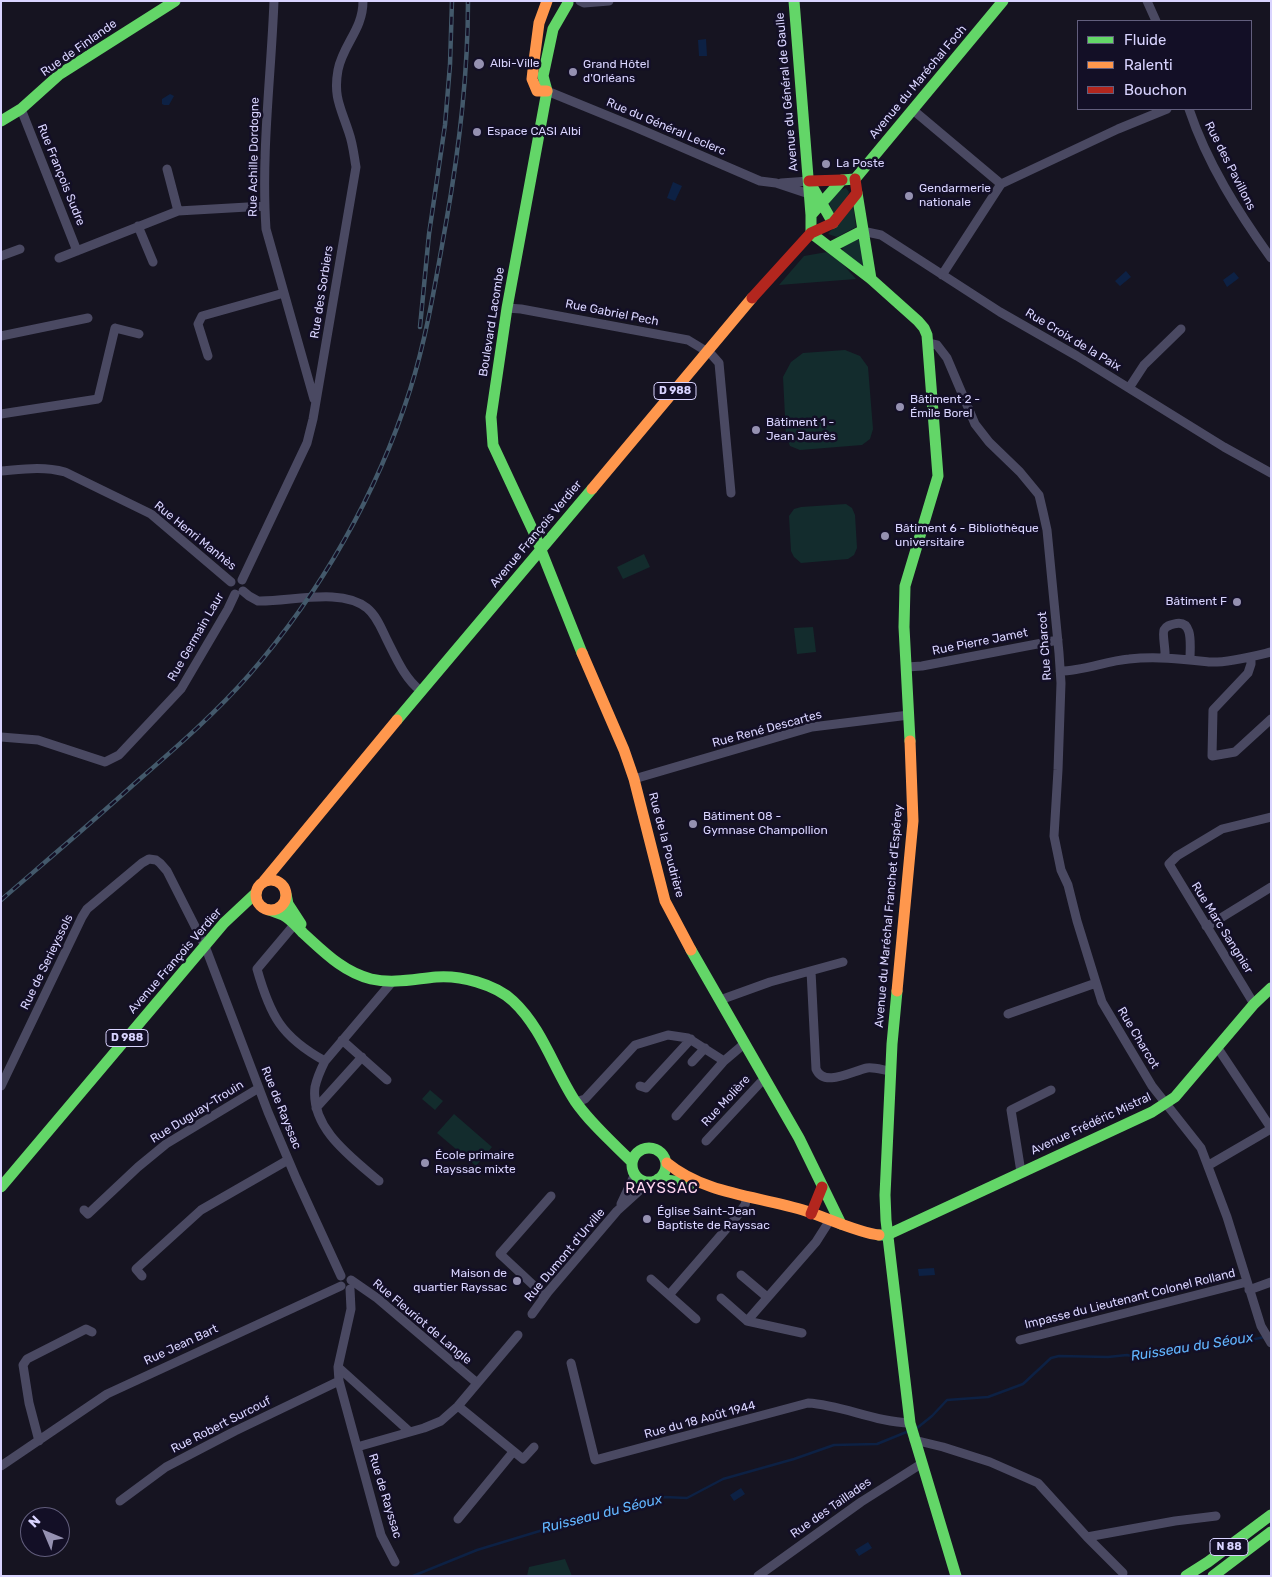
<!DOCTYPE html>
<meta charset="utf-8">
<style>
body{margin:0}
#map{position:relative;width:1272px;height:1577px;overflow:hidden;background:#161421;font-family:Rubik,sans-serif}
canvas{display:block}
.frame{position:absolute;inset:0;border:2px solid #d9d4ff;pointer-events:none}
.legend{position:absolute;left:1077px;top:20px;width:175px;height:90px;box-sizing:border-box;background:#130f26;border:1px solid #625e7d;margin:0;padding:6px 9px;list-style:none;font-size:15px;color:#d9d4ff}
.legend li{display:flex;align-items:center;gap:10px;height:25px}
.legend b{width:25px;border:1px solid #625e7d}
.north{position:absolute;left:20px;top:1507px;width:50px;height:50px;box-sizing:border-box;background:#130f26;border:1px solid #625e7d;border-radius:50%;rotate:315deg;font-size:14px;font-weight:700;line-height:20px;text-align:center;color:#d9d4ff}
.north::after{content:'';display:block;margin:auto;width:18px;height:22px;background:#9591b1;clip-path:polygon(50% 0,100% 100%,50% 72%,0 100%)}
</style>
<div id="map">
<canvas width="1272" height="1577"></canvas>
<div class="frame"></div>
<ul class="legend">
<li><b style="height:6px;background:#63d668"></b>Fluide</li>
<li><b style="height:6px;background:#ff974d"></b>Ralenti</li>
<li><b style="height:6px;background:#b3261e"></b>Bouchon</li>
</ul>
<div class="north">N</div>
</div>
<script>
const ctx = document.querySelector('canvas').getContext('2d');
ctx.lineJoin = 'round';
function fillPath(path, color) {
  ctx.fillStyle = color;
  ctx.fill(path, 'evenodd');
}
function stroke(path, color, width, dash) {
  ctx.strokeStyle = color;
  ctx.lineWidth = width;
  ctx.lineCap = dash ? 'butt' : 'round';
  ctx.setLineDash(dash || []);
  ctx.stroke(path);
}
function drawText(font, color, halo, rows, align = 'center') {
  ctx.font = font + ' Rubik,sans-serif';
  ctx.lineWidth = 5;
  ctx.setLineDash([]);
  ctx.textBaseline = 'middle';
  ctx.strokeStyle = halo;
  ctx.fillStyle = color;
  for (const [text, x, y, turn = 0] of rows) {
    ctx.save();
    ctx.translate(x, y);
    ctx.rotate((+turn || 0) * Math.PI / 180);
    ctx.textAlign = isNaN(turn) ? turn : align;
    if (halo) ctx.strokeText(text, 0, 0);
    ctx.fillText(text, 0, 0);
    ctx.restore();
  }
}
const green = new Path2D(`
 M846 188 849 192 845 204 839 212H833L829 203 837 191Z
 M853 205 856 227 837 237 828 234Z
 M861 238 866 271 843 251 842 246Z
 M827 252 840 261 856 279 779 285 804 256Z
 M845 350 860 356 868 367 873 429 870 439 862 445 800 450 790 446 786 436 783 377 791 362 803 353Z
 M846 504 852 508 855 515 857 548 854 555 848 559 801 563 794 557 791 551 789 516 794 509 801 507Z
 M644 554 650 567 623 579 617 567Z
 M813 627 816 652 797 654 794 628Z
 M430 1090 443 1101 435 1110 422 1099Z
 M454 1114 492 1147 476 1166 437 1133Z
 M565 1559 572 1576H527L529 1567Z`);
const water = new Path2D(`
 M706 39 707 56H699L698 40Z
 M170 94 174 96 169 105H164L162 104V99Z
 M673 182 682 186 675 201 667 198Z
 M1126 271 1131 277 1120 286 1115 281Z
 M1234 272 1239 278 1227 287 1223 280Z
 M934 1268 935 1275 919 1276 918 1269Z
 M741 1488 745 1494 734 1501 730 1495Z
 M868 1542 872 1548 859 1556 855 1550Z`);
const stream = new Path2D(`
 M917 1428 932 1416 947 1400 988 1397 1023 1384 1051 1358 1059 1356 1108 1357 1127 1355 1140 1358 1176 1349 1251 1340 1264 1337
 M413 1576 477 1550 543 1530 554 1524 567 1520 664 1497 687 1498 723 1479 794 1459 834 1445 877 1444 909 1431`);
const street = new Path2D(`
 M274 1C271 77 261 153 266 229L314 399
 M580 1 584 3 609 1
 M1147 1 1156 21
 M547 91 635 127 760 181 776 183 809 194
 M21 109 77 251
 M1189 109C1207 163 1238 212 1271 258
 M913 110 1001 184
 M167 169 178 211
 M781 183 809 181
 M138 226 153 262
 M862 231 881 235 1000 312 1077 356 1224 447 1271 473
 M1 256 20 249
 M59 258 178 211 265 206
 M942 275 1001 184 1118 129 1167 109
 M507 308 521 309 688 340 711 354 719 363 731 493
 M1 336 88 318
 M928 343 937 345 947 358 975 424 989 442 1020 472 1039 495 1043 512 1047 530 1059 653 1061 683 1058 770 1054 836 1061 870 1068 885 1077 921 1102 1002 1152 1086 1201 1148 1227 1217 1261 1326 1271 1343
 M208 356 198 324 202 316 284 293
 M1129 388 1144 365 1181 329
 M1 414 98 399 115 328 139 334
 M1 471C24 469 43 466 65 472L151 514 231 582
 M242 580 307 443 313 419 356 167C354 156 353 144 349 133 341 108 333 97 338 70 343 44 363 30 363 1
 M243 591 249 596 258 601C290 602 341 587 367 608 377 616 382 630 387 640 396 658 405 679 421 691
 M1251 657V664L1248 673 1213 710 1212 756 1235 752 1271 719
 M1165 658C1166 651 1162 634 1164 630 1166 626 1170 625 1174 624 1194 619 1190 645 1190 659
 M907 667 922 666 1058 640
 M1060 671C1083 671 1106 661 1129 659 1156 656 1182 659 1210 662 1227 663 1254 656 1271 652
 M1 737 38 740 105 762 119 755 181 689 228 609 235 594
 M634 779 812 727 909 715
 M294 925 257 969C270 1015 281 1037 325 1061L392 982
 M1206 926 1211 924 1271 887
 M811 971 816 1069C824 1088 852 1071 867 1068 874 1067 883 1070 891 1071
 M720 1000 770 982 843 962
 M1254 1004 1169 864 1177 856 1222 829 1271 817
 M1008 1014 1096 983
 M342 1040 387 1080
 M1217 1047 1271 1128
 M325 1061C321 1069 317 1078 315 1087 310 1128 351 1157 379 1181
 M692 1062 705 1048
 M1 1086 82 917 87 909 142 863 149 859 156 860 160 863 167 871 205 946 268 1112 296 1178 341 1276
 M640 1086 646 1088 691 1039
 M576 1102 585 1099 635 1045 668 1035 688 1038 724 1061 744 1044
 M316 1108 362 1057
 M676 1116 724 1061
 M706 1141 760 1083 765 1079
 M1209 1165 1271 1129
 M1021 1172 1011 1110 1051 1090
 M621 1204 635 1174
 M84 1210 88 1214 138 1167 166 1144 259 1088
 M741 1275 767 1297
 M142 1276 136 1269 201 1210 288 1160
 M651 1279 669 1295
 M351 1280 377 1298 477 1383
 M350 1289 351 1309 338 1367 339 1381 381 1535 395 1562
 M1249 1290 1271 1282
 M545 1296 500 1254 551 1196
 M721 1298 747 1321
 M532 1314 548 1292 617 1211 649 1182
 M696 1319 669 1295 734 1220 745 1205 747 1196
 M802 1333 747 1321 816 1242 830 1220
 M1020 1340 1247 1282
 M571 1363 595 1460 808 1403C842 1405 875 1422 910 1423
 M338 1367 410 1432
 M458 1406 523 1459 534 1447
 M914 1440 943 1447 990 1462 1038 1483 1087 1537 1123 1573
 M39 1441 29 1403 23 1365 27 1359 86 1329 92 1332
 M357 1447 424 1428 441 1421 458 1406 518 1335
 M1 1466 107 1394 341 1286
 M120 1501 166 1467 235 1431 339 1381
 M458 1519 513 1452
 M1087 1537 1175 1521 1216 1516
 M758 1576 861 1502 921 1464`);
const fast = new Path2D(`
 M794 1 811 215
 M568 3 553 29 543 76 547 91 507 308 491 417 493 445 535 535 582 653
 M1 121 21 109 60 74 175 1
 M855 179 1003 1
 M809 181 833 223
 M857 193 871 279
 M811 233 871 279 918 321 924 328 927 335 938 476 905 586 904 627 910 741
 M811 233V215L842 180 855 179
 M831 247 862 231
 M397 720 592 489
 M286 894 288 904 301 924
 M269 910C274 912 279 913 283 915 291 919 297 927 303 933 324 952 343 972 371 979 393 984 414 979 436 977 460 975 495 984 513 1001 542 1028 554 1069 575 1101 591 1124 613 1143 632 1162
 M691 950 799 1138 841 1224
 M897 991 892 1044 885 1195 886 1220 910 1423 956 1576
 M632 1165a17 17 0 1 1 34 0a17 17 0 1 1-34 0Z
 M658 1179 696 1184
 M1 1187 224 923 256 893
 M879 1235H887L1152 1112 1175 1097 1254 1004 1271 988
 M1186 1576 1208 1562 1271 1515
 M1213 1576 1271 1532`);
const slow = new Path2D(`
 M547 1 539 23 534 61 532 79 537 91H547
 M592 489 752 298
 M582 653 624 750 634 779 665 901 691 950
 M256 895a15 15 0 1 1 30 0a15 15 0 1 1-30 0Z
 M264 881 397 720
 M897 991 913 821 910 741
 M667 1163C706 1195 760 1196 806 1211 827 1218 859 1233 879 1235`);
const jam = new Path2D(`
 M809 181 842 180
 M752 298 811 233 833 223 857 193 855 179
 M811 1214 822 1187`);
const rail = new Path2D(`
 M420 327 429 234 445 125 450 65 452 1
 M1 900C45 862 90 824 133 785 173 750 214 715 249 675 321 592 377 494 410 390 427 336 436 279 446 223 459 150 468 76 468 1`);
const markers = [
 [479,64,6,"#9591b1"],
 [573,72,5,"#9591b1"],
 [477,132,5,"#9591b1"],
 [826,164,5,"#9591b1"],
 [909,196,5,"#9591b1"],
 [900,407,5,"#9591b1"],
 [756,430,5,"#9591b1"],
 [885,536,5,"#9591b1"],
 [1237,602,5,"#9591b1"],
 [693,824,5,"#9591b1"],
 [425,1163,5,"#9591b1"],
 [647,1219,5,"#9591b1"],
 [517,1281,5,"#9591b1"]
];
const shields = [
 [675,391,42],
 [127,1038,42],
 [1229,1547,38]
];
const shieldNames = [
 ["D 988",675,391],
 ["D 988",127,1038],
 ["N 88",1229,1547]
];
const streetNames = [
 ["Rue de Finlande",79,48,-35],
 ["Avenue du Maréchal Foch",918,82,-50],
 ["Avenue du Général de Gaulle",787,92,-95],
 ["Rue du Général Leclerc",666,127,23],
 ["Rue Achille Dordogne",254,157,-89],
 ["Rue des Pavillons",1230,166,63],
 ["Rue François Sudre",61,175,68],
 ["Rue des Sorbiers",322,292,-81],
 ["Rue Gabriel Pech",612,313,11],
 ["Boulevard Lacombe",492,322,-81],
 ["Rue Croix de la Paix",1073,340,31],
 ["Avenue François Verdier",536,534,-50],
 ["Rue Henri Manhès",195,536,39],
 ["Rue Germain Laur",196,637,-60],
 ["Rue Pierre Jamet",980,642,-11],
 ["Rue Charcot",1045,646,-94],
 ["Rue René Descartes",767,729,-15],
 ["Rue de la Poudrière",666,845,75],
 ["Avenue du Maréchal Franchet d'Espérey",889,916,-85],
 ["Rue Marc Sangnier",1222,928,58],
 ["Avenue François Verdier",175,961,-49],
 ["Rue de Serieyssols",47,962,-64],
 ["Rue Charcot",1138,1038,59],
 ["Rue Molière",726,1101,-47],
 ["Rue de Rayssac",281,1108,68],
 ["Rue Duguay-Trouin",197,1112,-32],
 ["Avenue Frédéric Mistral",1091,1124,-25],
 ["Rue Dumont d'Urville",565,1255,-50],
 ["Impasse du Lieutenant Colonel Rolland",1130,1299,-14],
 ["Rue Fleuriot de Langle",422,1322,40],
 ["Rue Jean Bart",181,1345,-25],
 ["Rue du 18 Août 1944",700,1420,-15],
 ["Rue Robert Surcouf",221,1425,-27],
 ["Rue de Rayssac",385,1496,73],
 ["Rue des Taillades",831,1508,-35]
];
const poiNames = [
 ["Albi-Ville",490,64],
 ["Grand Hôtel",583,65],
 ["d'Orléans",583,79],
 ["Espace CASI Albi",487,132],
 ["La Poste",836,164],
 ["Gendarmerie",919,189],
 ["nationale",919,203],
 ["Bâtiment 2 -",910,400],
 ["Émile Borel",910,414],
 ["Bâtiment 1 -",766,423],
 ["Jean Jaurès",766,437],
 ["Bâtiment 6 - Bibliothèque",895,529],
 ["universitaire",895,543],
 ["Bâtiment F",1227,602,"right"],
 ["Bâtiment 08 -",703,817],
 ["Gymnase Champollion",703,831],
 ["École primaire",435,1156],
 ["Rayssac mixte",435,1170],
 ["Église Saint-Jean",657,1212],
 ["Baptiste de Rayssac",657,1226],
 ["Maison de",507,1274,"right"],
 ["quartier Rayssac",507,1288,"right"]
];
const waterNames = [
 ["Ruisseau du Séoux",1192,1347,-9],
 ["Ruisseau du Séoux",602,1514,-14]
];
const quarterNames = [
 ["RAYSSAC",662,1189]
];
fillPath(green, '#132c2d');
fillPath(water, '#0d2144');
stroke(stream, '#0d2144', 2.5);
stroke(street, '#4a4962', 9);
stroke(fast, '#63d668', 11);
stroke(slow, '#ff974d', 11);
stroke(jam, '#b3261e', 11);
stroke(rail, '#43596b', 4.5);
stroke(rail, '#130f26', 2.5, [8]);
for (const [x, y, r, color] of markers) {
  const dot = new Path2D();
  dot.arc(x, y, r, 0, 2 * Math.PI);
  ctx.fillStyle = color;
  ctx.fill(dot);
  stroke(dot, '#130f26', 2);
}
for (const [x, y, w] of shields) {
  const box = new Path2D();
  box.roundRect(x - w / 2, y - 8.5, w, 17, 4);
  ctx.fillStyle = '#130f26';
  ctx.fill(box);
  stroke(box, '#d9d4ff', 1);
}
drawText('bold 11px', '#d9d4ff', null, shieldNames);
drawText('12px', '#d9d4ff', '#130f26', streetNames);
drawText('12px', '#d9d4ff', '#130f26', poiNames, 'left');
drawText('italic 14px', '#62b6ff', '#130f26', waterNames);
ctx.letterSpacing = '1px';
drawText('15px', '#ffd6f0', '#130f26', quarterNames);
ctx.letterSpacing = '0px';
</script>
